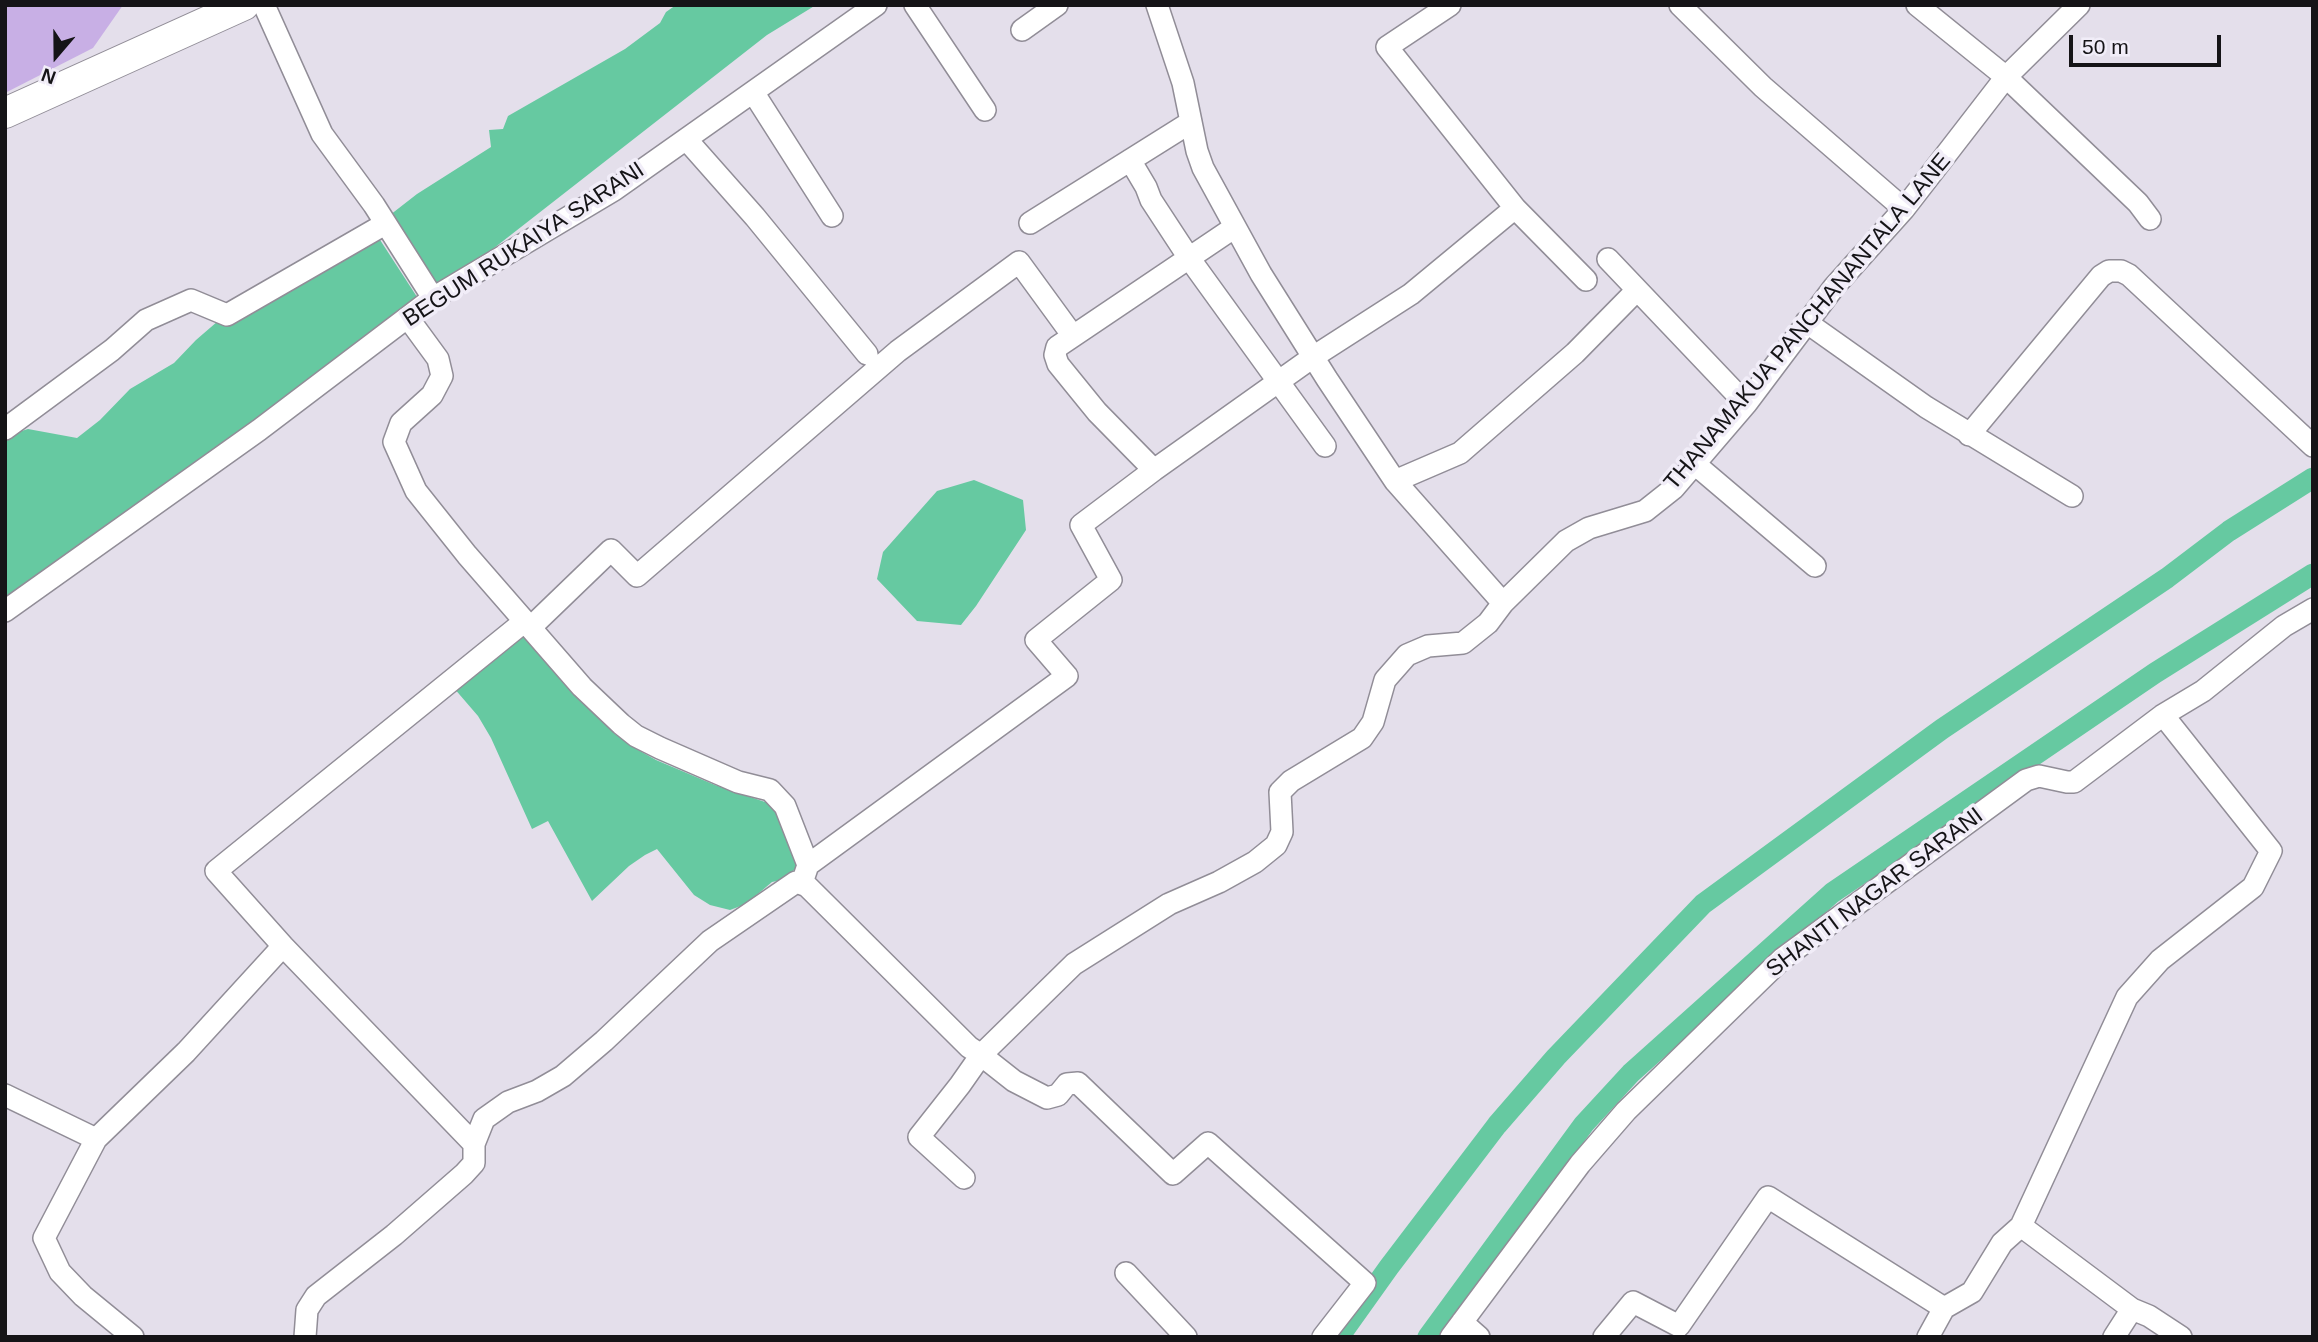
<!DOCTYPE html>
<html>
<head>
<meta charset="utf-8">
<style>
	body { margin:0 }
	#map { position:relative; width:2318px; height:1342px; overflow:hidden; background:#e4dfeb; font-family:Helvetica,sans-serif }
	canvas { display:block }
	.frame { position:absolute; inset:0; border:7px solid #151417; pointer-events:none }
	.north { position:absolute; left:21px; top:21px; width:70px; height:70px; -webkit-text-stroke:5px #f1edf8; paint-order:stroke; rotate:200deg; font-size:19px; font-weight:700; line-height:28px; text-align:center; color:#151417 }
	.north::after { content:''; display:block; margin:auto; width:24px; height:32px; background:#151417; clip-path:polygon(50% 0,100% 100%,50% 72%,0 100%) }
	.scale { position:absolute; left:2069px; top:35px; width:152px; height:32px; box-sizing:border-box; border:4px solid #151417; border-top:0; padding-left:9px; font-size:21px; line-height:24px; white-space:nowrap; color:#151417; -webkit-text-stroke:5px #f1edf8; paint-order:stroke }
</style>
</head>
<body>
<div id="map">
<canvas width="2318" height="1342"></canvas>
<div class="frame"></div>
<div class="north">N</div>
<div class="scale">50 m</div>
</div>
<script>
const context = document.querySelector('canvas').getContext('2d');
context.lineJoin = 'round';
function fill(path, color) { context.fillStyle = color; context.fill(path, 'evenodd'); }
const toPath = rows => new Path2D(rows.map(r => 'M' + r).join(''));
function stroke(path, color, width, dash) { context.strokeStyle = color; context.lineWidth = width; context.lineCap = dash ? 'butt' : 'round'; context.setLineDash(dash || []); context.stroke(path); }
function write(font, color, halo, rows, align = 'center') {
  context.font = font + ' Helvetica,sans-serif'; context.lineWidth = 7; context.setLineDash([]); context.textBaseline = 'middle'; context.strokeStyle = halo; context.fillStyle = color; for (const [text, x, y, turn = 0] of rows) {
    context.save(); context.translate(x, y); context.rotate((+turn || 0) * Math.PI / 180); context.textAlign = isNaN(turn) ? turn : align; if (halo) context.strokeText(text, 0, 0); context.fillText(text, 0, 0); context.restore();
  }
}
fill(toPath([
	[5,5,123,5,93,48,5,93]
]), '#c8afe5');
fill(toPath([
	[676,5,816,5,767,35,439,291,390,215,417,194,491,147,489,130,503,129,508,116,625,49,660,23,666,12],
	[371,226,419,300,228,444,5,603,5,436,28,429,77,438,100,420,130,389,174,363,196,340,225,315],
	[974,480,1023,500,1026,530,976,606,961,625,917,621,877,579,883,552,937,491],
	[515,622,573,692,615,734,633,747,656,760,715,785,768,803,776,811,799,866,782,880,772,882,746,904,730,910,710,905,694,895,657,849,645,855,629,866,592,901,548,821,532,829,491,738,478,716,447,680]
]), '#66c9a1');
stroke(toPath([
	[1339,1337,1389,1267,1497,1125,1556,1057,1703,904,1942,729,2167,578,2229,531,2313,478],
	[1428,1337,1584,1124,1631,1073,1832,893,2155,673,2313,574]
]), '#66c9a1', 21);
const minor = toPath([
	[264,5,322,134,374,205,433,298],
	[915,5,985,110],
	[1157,5,1183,83,1197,151,1203,168,1261,274,1327,379,1395,481,1503,603],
	[1450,5,1387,47,1515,208,1586,280],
	[1680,5,1763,87,1904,209],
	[1917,5,2006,77,2138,203,2150,219],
	[1022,30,1057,5],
	[753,92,832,216],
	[686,139,755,217,867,354],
	[1130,160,1146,187,1151,200,1189,258,1325,446],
	[1030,223,1191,122],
	[1608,259,1746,404],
	[408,318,438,359,442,376,432,395,401,423,394,442,416,491,467,555,582,687,621,724,636,736,660,748,738,782,770,790,785,806,808,865,804,877],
	[1806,322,1926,407,2072,496],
	[5,429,112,350,146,320,191,300,227,315,385,224],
	[1969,435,2101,276,2109,271,2121,271,2129,275,2313,446],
	[1696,465,1815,566],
	[1154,470,1097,412,1058,364,1055,355,1057,347,1235,227],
	[1395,481,1460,453,1575,353,1637,290],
	[5,611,259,430,433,298,614,190,876,5],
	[530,628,611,550,637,576,898,351,1019,262,1073,336],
	[808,865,1067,676,1036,640,1111,580,1081,525,1154,470,1313,357,1411,294,1515,208],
	[5,1095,96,1139],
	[474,1144,283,946,216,871,525,621],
	[964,1178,919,1137,960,1085,981,1055,1014,1081,1047,1098,1058,1095,1067,1084,1078,1083,1173,1174,1208,1143,1365,1283,1323,1337],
	[2021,1226,2132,1309,2149,1316,2181,1337],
	[1126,1273,1186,1337],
	[1944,1308,1972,1292,2002,1243,2021,1226,2127,997,2160,960,2253,887,2271,851,2163,715],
	[1462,1322,1479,1337],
	[133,1337,83,1296,60,1272,44,1238,96,1139,186,1052,283,946],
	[305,1337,307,1310,316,1296,394,1235,464,1174,474,1163,474,1144,484,1119,508,1102,537,1091,563,1076,604,1041,710,941,796,882,807,886,969,1047,981,1055,1074,964,1169,904,1219,882,1255,862,1276,845,1282,832,1280,792,1291,781,1362,738,1373,722,1385,680,1407,655,1428,646,1463,643,1488,623,1503,603,1566,541,1589,528,1645,511,1674,488,1746,404,1834,287,1904,209,2006,77,2079,5],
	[1451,1337,1580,1164,1626,1111,1782,959,2026,780,2039,776,2067,782,2074,782,2163,715,2203,691,2284,626,2313,609],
	[1604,1337,1633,1302,1679,1326,1768,1197,1944,1308,1928,1337],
	[2114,1337,2132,1309]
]);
const secondary = toPath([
	[5,113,244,5]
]);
stroke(minor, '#918d97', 24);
stroke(secondary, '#918d97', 32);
stroke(minor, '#fff', 21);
stroke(secondary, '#fff', 30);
write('23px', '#151417', '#f1edf8', [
	["BEGUM RUKAIYA SARANI",524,245,-33],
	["THANAMAKUA PANCHANANTALA LANE",1808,322,-50],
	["SHANTI NAGAR SARANI",1875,893,-37]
]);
</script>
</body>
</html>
